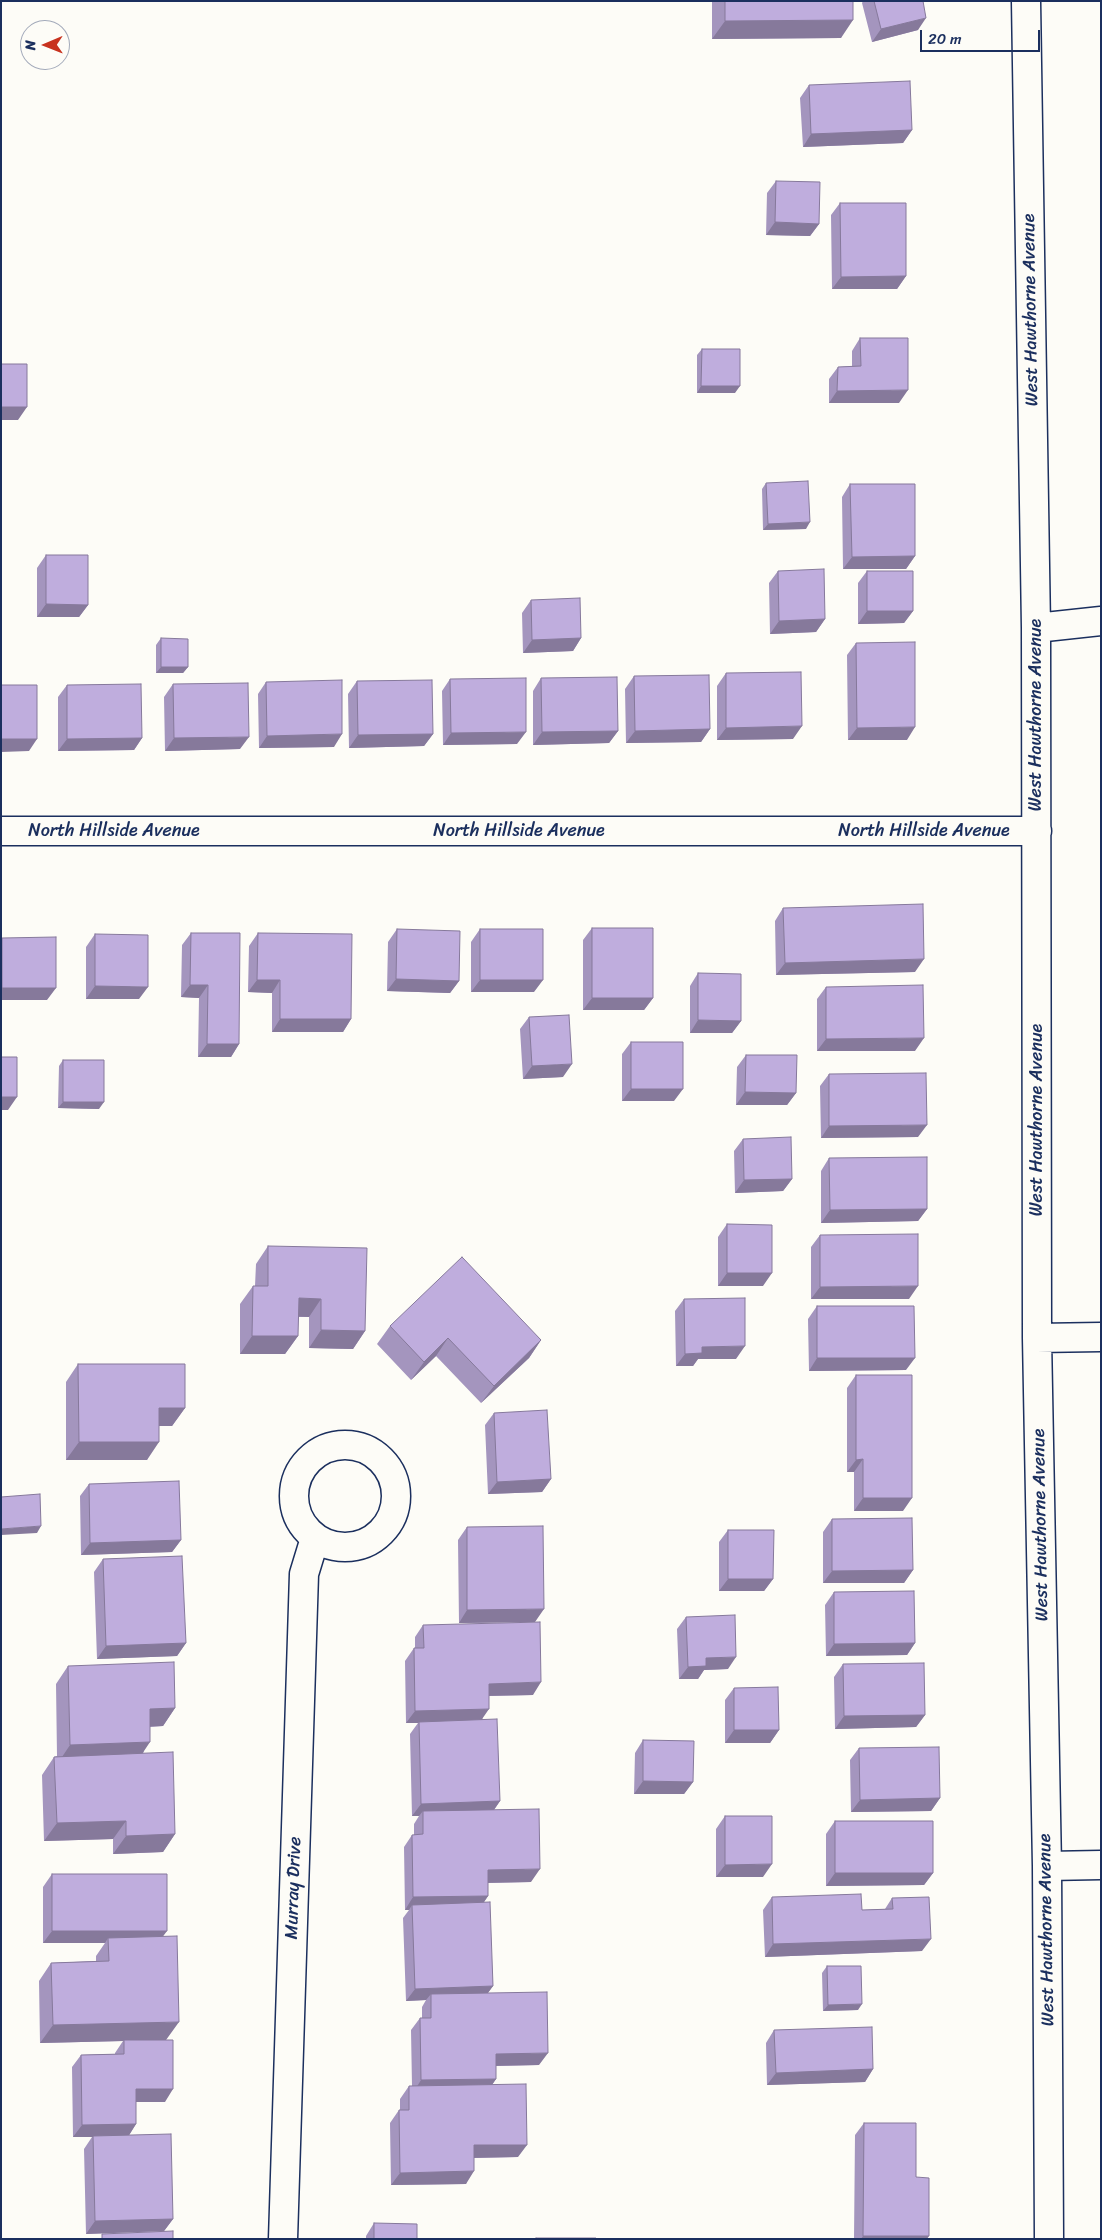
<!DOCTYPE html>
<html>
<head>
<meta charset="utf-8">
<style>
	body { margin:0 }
	#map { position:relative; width:1102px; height:2240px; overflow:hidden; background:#fdfcf7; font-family:Sriracha,sans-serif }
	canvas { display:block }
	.frame { position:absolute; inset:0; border:2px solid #1b2f5e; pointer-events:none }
	.north { position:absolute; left:20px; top:20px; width:50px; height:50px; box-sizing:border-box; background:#fdfcf7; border:1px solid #a3aaba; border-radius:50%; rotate:269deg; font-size:14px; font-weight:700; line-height:20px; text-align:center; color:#1b2f5e }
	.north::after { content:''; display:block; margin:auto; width:18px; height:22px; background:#c8321e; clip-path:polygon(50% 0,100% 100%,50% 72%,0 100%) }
	.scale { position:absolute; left:920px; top:30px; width:120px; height:22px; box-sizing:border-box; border:2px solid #1b2f5e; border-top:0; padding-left:6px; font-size:15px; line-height:18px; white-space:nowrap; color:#1b2f5e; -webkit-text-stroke:4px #fdfcf7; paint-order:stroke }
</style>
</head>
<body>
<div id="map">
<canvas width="1102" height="2240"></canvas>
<div class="frame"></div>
<div class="north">N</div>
<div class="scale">20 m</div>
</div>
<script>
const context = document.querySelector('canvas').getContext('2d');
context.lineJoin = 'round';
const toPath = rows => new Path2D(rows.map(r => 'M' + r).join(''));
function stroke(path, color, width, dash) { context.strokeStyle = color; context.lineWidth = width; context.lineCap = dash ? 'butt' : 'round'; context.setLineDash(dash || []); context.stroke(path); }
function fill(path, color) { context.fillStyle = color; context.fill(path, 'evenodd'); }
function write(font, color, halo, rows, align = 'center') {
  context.font = font + ' Sriracha,sans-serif'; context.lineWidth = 5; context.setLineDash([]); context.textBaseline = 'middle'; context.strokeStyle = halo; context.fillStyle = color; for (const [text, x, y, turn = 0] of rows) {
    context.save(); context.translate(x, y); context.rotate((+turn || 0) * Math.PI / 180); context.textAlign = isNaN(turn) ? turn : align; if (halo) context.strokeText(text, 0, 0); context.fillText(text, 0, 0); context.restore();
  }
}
const minor = toPath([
	[1026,1,1036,628,1037,1338,1047,1866,1049,2239],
	[1036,628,1101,621],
	[1,831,1037,831],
	[1037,1338,1101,1337],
	'294 1496a51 51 0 1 1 102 0a51 51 0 1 1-102 0Z',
	[1047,1866,1101,1865],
	[283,2239,304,1574,315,1538]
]);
stroke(minor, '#1b2f5e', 31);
stroke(minor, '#fdfcf7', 28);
fill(toPath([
	[712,1,853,1,841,38,712,39],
	[863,1,923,1,918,30,872,42,862,3],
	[809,85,912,130,903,143,803,147,800,98],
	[776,181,819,224,810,236,766,235,767,193],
	[840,203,906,276,897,289,832,289,831,215],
	[860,338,899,403,829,403,829,379,838,367,852,366,852,351],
	[702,349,735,393,697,393,697,355],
	[766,483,806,529,763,530,762,489],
	[850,484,915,556,906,569,843,569,842,497],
	[46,555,88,605,79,617,37,617,37,568],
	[778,571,825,619,816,632,770,634,769,583],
	[867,571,913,611,904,623,858,624,858,583],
	[531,600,581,638,573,651,523,653,522,613],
	[161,638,188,667,183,673,156,673,156,645],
	[856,643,907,740,848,740,847,655],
	[726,673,793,739,717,740,717,686],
	[634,676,710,729,701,742,626,743,625,689],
	[541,678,618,731,609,743,533,745,533,691],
	[450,679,517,744,443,745,442,691],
	[357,681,433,734,424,746,349,748,348,694],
	[266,682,334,747,259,748,258,694],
	[173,684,240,749,165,751,164,697],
	[67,685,142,738,134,750,58,751,58,697],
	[783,908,915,972,776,975,775,921],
	[592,928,653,998,644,1010,583,1010,583,940],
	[397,929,459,981,450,993,387,991,388,942],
	[480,929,534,992,471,992,471,942],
	[191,933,239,1044,231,1057,198,1057,199,998,181,997,182,945],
	[258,933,351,1019,343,1032,272,1032,272,993,248,992,249,946],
	[95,934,139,999,86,999,86,947],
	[2,938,47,1000,1,1000,1,939],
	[698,973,741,1021,732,1033,690,1033,690,986],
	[826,987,915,1051,817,1051,817,999],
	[529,1017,563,1077,523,1079,520,1029],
	[631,1042,674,1101,622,1101,622,1054],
	[746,1055,796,1093,787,1105,736,1105,737,1067],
	[63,1060,99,1109,58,1108,59,1066],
	[829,1074,918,1137,821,1138,820,1086],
	[743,1139,792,1179,783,1191,735,1193,734,1151],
	[829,1158,927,1209,918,1221,821,1223,821,1171],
	[727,1224,763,1286,718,1286,718,1237],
	[820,1235,909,1299,811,1299,811,1247],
	[268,1246,365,1331,353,1349,309,1348,309,1317,298,1317,298,1336,285,1354,240,1354,240,1304,253,1286,255,1286,256,1264],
	[684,1299,736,1359,698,1359,693,1366,676,1366,675,1311],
	[817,1306,906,1370,809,1371,808,1319],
	[390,1326,541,1340,529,1358,481,1403,436,1356,411,1380,377,1344],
	[78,1364,185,1408,172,1426,159,1426,147,1460,66,1460,66,1382],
	[856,1375,903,1511,854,1511,854,1472,847,1472,847,1388],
	[494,1413,551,1479,542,1492,488,1494,485,1425],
	[89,1484,181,1540,172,1552,81,1555,80,1496],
	[832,1519,913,1570,904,1583,823,1583,823,1532],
	[467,1527,535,1622,459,1623,458,1540],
	[728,1530,773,1579,764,1591,719,1591,719,1542],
	[103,1559,186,1643,177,1656,97,1659,94,1572],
	[834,1592,915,1643,907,1655,826,1656,825,1605],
	[686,1617,728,1669,704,1670,698,1679,679,1679,677,1629],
	[423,1625,533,1695,489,1696,482,1720,500,1801,494,1810,531,1882,488,1883,488,1896,484,1902,493,1986,488,1993,539,2065,496,2066,496,2079,492,2085,518,2157,474,2158,466,2184,391,2185,390,2123,399,2110,400,2110,400,2099,409,2086,412,2086,411,2030,420,2018,422,2018,422,2007,426,2000,406,2001,403,1918,409,1910,405,1910,404,1847,412,1835,414,1835,414,1824,419,1816,412,1816,410,1734,418,1723,406,1723,405,1661,414,1648,415,1648,415,1637],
	[843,1664,925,1715,916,1727,835,1729,834,1677],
	[68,1666,175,1708,163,1726,150,1727,143,1754,175,1834,163,1852,113,1854,113,1839,44,1841,42,1775,54,1757,57,1756,56,1684],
	[734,1688,779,1730,770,1743,725,1743,725,1700],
	[643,1740,693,1782,684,1794,634,1794,635,1753],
	[859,1748,940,1798,931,1811,851,1812,850,1760],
	[725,1816,763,1877,716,1877,716,1829],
	[835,1821,933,1873,924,1885,826,1886,826,1834],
	[52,1874,162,1937,166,2040,165,2102,136,2102,136,2124,129,2135,173,2219,164,2231,86,2234,84,2149,92,2137,73,2137,72,2067,81,2055,115,2054,115,2053,123,2041,40,2043,39,1981,51,1963,96,1961,96,1956,105,1943,43,1943,43,1887],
	[772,1897,862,1910,885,1909,892,1898,922,1951,765,1957,763,1910],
	[827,1966,858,2010,823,2011,822,1973],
	[774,2030,873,2069,865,2082,767,2085,766,2043],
	[864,2123,916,2177,927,2239,854,2239,855,2135],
	[374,2223,417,2239,366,2239,366,2236]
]), '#a495be');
fill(toPath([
	[926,18,918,30,872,42,881,29],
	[853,20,841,38,712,39,725,21],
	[912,130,903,143,803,147,811,134],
	[775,222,819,224,810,236,766,235],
	[906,276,897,289,832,289,841,277],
	[701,386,740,386,735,393,697,393],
	[908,390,899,403,829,403,837,391],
	[1,407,27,407,18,420,1,420],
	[810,522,806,529,763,530,768,524],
	[915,556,906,569,843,569,852,557],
	[46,604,88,605,79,617,37,617],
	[867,611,913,611,904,623,858,624],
	[825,619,816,632,770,634,779,621],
	[581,638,573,651,523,653,532,640],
	[161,667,188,667,183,673,156,673],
	[802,726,793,739,717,740,726,728],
	[915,727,907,740,848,740,857,728],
	[710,729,701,742,626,743,635,731],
	[618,731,609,743,533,745,542,732],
	[526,732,517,744,443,745,451,733],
	[342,734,334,747,259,748,267,736],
	[433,734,424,746,349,748,358,735],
	[249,737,240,749,165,751,174,738],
	[142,738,134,750,58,751,67,739],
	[1,739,37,739,29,751,1,752],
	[924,959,915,972,776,975,785,963],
	[396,979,459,981,450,993,387,991],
	[257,980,280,980,272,993,248,992],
	[480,980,543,980,534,992,471,992],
	[190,985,208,985,199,998,181,997],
	[95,986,148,987,139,999,86,999],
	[2,988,56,988,47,1000,1,1000,1,989],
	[592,998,653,998,644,1010,583,1010],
	[280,1019,351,1019,343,1032,272,1032],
	[698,1020,741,1021,732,1033,690,1033],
	[924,1038,915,1051,817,1051,826,1039],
	[207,1044,239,1044,231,1057,198,1057],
	[572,1064,563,1077,523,1079,532,1066],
	[631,1089,683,1089,674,1101,622,1101],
	[745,1092,796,1093,787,1105,736,1105],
	[1,1097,17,1097,8,1110,1,1110],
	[63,1102,104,1102,99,1109,58,1108],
	[927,1125,918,1137,821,1138,829,1126],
	[792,1179,783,1191,735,1193,744,1180],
	[927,1209,918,1221,821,1223,830,1210],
	[727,1273,772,1273,763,1286,718,1286],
	[918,1286,909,1299,811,1299,820,1287],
	[299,1298,321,1299,309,1317,286,1316],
	[321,1330,365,1331,353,1349,309,1348],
	[252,1336,298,1336,285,1354,240,1354],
	[448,1338,436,1356,411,1380,424,1362],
	[541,1340,529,1358,481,1403,494,1386],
	[745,1346,736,1359,698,1359,693,1366,676,1366,685,1354,702,1347],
	[817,1358,915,1358,906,1370,809,1371],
	[159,1408,185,1408,172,1426,147,1426],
	[79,1442,159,1442,147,1460,66,1460],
	[863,1459,854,1472,847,1472,856,1460],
	[551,1479,542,1492,488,1494,497,1482],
	[863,1498,912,1498,903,1511,854,1511],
	[41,1526,37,1533,1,1535,1,1529],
	[181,1540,172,1552,81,1555,90,1543],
	[913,1570,904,1583,823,1583,832,1571],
	[728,1579,773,1579,764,1591,719,1591],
	[544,1609,535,1622,459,1623,467,1610],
	[186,1643,177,1656,97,1659,106,1646],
	[915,1643,907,1655,826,1656,834,1644],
	[736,1657,728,1669,704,1670,698,1679,679,1679,688,1667,706,1658],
	[541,1682,533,1695,480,1696,489,1684],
	[175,1708,163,1726,137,1727,150,1709],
	[489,1709,480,1722,419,1722,418,1723,406,1723,415,1711],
	[925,1715,916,1727,835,1729,844,1716],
	[734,1730,779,1730,770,1743,725,1743],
	[150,1742,138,1760,58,1763,70,1745],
	[643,1781,693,1782,684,1794,634,1794],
	[940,1798,931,1811,851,1812,860,1800],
	[500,1801,491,1814,423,1811,419,1816,412,1816,421,1804],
	[126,1821,113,1839,44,1841,57,1823],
	[175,1834,163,1852,113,1854,126,1836],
	[772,1864,763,1877,716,1877,725,1865],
	[540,1869,531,1882,479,1883,488,1870],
	[835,1873,933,1873,924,1885,826,1886],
	[488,1896,480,1908,412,1905,409,1910,405,1910,413,1897],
	[52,1931,167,1931,158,1943,108,1938,105,1943,43,1943],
	[931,1939,922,1951,765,1957,773,1944],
	[493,1986,484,1998,431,1994,426,2000,406,2001,415,1989],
	[862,2004,858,2010,823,2011,828,2005],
	[179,2022,166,2040,124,2040,123,2041,40,2043,53,2025],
	[548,2053,539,2065,487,2066,496,2054],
	[873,2069,865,2082,767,2085,776,2073],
	[496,2079,487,2092,413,2093,421,2080],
	[136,2089,173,2089,165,2102,127,2102],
	[136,2124,128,2137,73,2137,82,2125],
	[474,2145,527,2145,518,2157,465,2158],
	[474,2171,466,2184,391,2185,400,2173],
	[173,2219,164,2231,86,2234,95,2221],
	[863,2236,929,2236,927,2239,861,2239]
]), '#86799b');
const building = toPath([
	[725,1,853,1,853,20,725,21,725,1],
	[874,1,923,1,926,18,881,29,874,1],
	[910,81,912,130,811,134,809,85,910,81],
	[776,181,820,182,819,224,775,222,776,181],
	[840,203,906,203,906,276,841,277,840,203],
	[860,338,908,338,908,390,837,391,838,367,861,366,860,338],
	[702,349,740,349,740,386,701,386,702,349],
	[1,364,27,364,27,407,1,407,1,364],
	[808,481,810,522,768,524,766,483,808,481],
	[850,484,915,484,915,556,852,557,850,484],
	[46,555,88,555,88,605,46,604,46,555],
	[824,569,825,619,779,621,778,571,824,569],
	[867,571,913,571,913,611,867,611,867,571],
	[580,598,581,638,532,640,531,600,580,598],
	[161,638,188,639,188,667,161,667,161,638],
	[915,642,915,727,857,728,856,643,915,642],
	[801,672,802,726,726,728,726,673,801,672],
	[709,675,710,729,635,731,634,676,709,675],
	[617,677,618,731,542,732,541,678,617,677],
	[526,678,526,732,451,733,450,679,526,678],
	[342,680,342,734,267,736,266,682,342,680],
	[432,680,433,734,358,735,357,681,432,680],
	[248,683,249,737,174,738,173,684,248,683],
	[141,684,142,738,67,739,67,685,141,684],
	[1,685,37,685,37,739,1,739,1,685],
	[923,904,924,959,785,963,783,908,923,904],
	[592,928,653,928,653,998,592,998,592,928],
	[397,929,460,931,459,981,396,979,397,929],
	[480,929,543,929,543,980,480,980,480,929],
	[191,933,240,933,239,1044,207,1044,208,985,190,985,191,933],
	[258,933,352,934,351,1019,280,1019,280,980,257,980,258,933],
	[95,934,148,935,148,987,95,986,95,934],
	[56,937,56,988,2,988,2,938,56,937],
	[698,973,741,974,741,1021,698,1020,698,973],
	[923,985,924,1038,826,1039,826,987,923,985],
	[569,1015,572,1064,532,1066,529,1017,569,1015],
	[631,1042,683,1042,683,1089,631,1089,631,1042],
	[746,1055,797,1055,796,1093,745,1092,746,1055],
	[1,1057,17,1057,17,1097,1,1097,1,1057],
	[63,1060,104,1060,104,1102,63,1102,63,1060],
	[926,1073,927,1125,829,1126,829,1074,926,1073],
	[791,1137,792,1179,744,1180,743,1139,791,1137],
	[927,1157,927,1209,830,1210,829,1158,927,1157],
	[727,1224,772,1225,772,1273,727,1273,727,1224],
	[918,1234,918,1286,820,1287,820,1235,918,1234],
	[268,1246,367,1248,365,1331,321,1330,321,1299,299,1298,298,1336,252,1336,253,1286,268,1286,268,1246],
	[462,1257,541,1340,494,1386,448,1338,424,1362,390,1326,462,1257],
	[745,1298,745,1346,702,1347,702,1353,685,1354,684,1299,745,1298],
	[817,1306,914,1306,915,1358,817,1358,817,1306],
	[78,1364,185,1364,185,1408,159,1408,159,1442,79,1442,78,1364],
	[856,1375,912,1375,912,1498,863,1498,863,1459,856,1460,856,1375],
	[547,1410,551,1479,497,1482,494,1413,547,1410],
	[179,1481,181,1540,90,1543,89,1484,179,1481],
	[40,1494,41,1526,1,1529,1,1497,40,1494],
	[912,1518,913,1570,832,1571,832,1519,912,1518],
	[543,1526,544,1609,467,1610,467,1527,543,1526],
	[728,1530,774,1530,773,1579,728,1579,728,1530],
	[182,1556,186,1643,106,1646,103,1559,182,1556],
	[914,1591,915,1643,834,1644,834,1592,914,1591],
	[735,1615,736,1657,706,1658,706,1666,688,1667,686,1617,735,1615],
	[540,1622,541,1682,489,1684,489,1709,415,1711,414,1648,424,1648,423,1625,540,1622],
	[174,1662,175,1708,150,1709,150,1742,70,1745,68,1666,174,1662],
	[924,1663,925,1715,844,1716,843,1664,924,1663],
	[778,1687,779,1730,734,1730,734,1688,778,1687],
	[497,1719,500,1801,421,1804,419,1722,497,1719],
	[643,1740,694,1741,693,1782,643,1781,643,1740],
	[939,1747,940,1798,860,1800,859,1748,939,1747],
	[173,1752,175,1834,126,1836,126,1821,57,1823,54,1757,173,1752],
	[539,1809,540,1869,488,1870,488,1896,413,1897,412,1835,423,1834,423,1811,539,1809],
	[725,1816,772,1816,772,1864,725,1865,725,1816],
	[835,1821,933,1821,933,1873,835,1873,835,1821],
	[52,1874,167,1874,167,1931,52,1931,52,1874],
	[861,1894,862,1910,893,1909,892,1898,929,1897,931,1939,773,1944,772,1897,861,1894],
	[490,1902,493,1986,415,1989,412,1905,490,1902],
	[177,1936,179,2022,53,2025,51,1963,109,1961,108,1938,177,1936],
	[827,1966,861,1966,862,2004,828,2005,827,1966],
	[547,1992,548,2053,496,2054,496,2079,421,2080,420,2018,431,2018,431,1994,547,1992],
	[872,2027,873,2069,776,2073,774,2030,872,2027],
	[124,2040,173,2040,173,2089,136,2089,136,2124,82,2125,81,2055,124,2054,124,2040],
	[526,2084,527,2145,474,2145,474,2171,400,2173,399,2110,409,2110,409,2086,526,2084],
	[864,2123,916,2123,916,2177,929,2178,929,2236,863,2236,864,2123],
	[171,2134,173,2219,95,2221,93,2136,171,2134],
	[374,2223,417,2224,417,2239,374,2239,374,2223],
	[173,2231,173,2239,102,2239,102,2234,173,2231],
	[536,2238,596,2238,596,2239,536,2239,536,2238]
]);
fill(building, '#bfaddd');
stroke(building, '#86799b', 1);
write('18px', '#1b2f5e', '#fdfcf7', [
	["West Hawthorne Avenue",1031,310,-91],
	["West Hawthorne Avenue",1036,715,-90],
	["North Hillside Avenue",114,831],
	["North Hillside Avenue",519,831],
	["North Hillside Avenue",924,831],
	["West Hawthorne Avenue",1037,1120,-90],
	["West Hawthorne Avenue",1041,1525,-91],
	["Murray Drive",294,1888,-88],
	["West Hawthorne Avenue",1047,1930,-91]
]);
</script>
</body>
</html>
